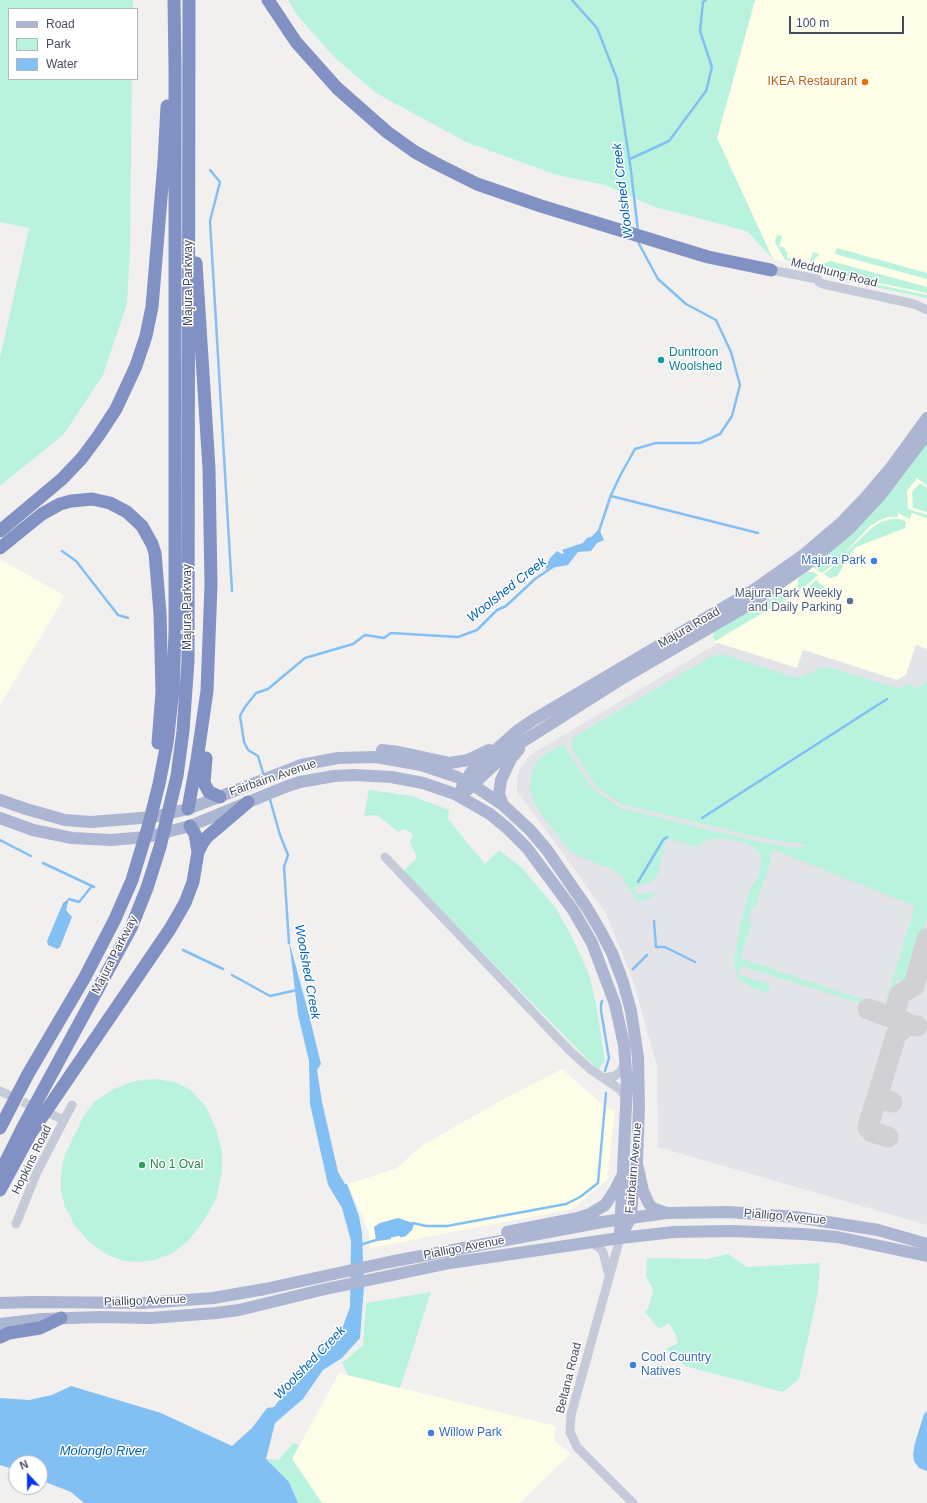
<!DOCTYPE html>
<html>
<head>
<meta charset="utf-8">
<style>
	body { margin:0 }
	#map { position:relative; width:927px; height:1503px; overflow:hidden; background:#f2efef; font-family:Arial,sans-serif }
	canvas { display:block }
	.legend { position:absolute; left:8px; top:8px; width:130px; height:72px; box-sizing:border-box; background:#fff; border:1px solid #b5b7bf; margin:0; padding:5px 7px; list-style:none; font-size:12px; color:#454c5e }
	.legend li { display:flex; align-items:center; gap:8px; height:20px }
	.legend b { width:20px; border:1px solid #b5b7bf }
	.north { position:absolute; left:8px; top:1455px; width:40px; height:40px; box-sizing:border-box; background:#fff; border:1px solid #b5b7bf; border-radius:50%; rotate:338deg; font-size:11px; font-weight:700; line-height:16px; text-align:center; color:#454c5e }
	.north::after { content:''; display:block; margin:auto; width:14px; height:18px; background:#0833f3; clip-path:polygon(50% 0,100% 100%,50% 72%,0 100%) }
	.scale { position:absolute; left:789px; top:16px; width:115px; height:18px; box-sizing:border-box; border:2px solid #454c5e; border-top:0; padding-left:5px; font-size:12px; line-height:14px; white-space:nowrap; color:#454c5e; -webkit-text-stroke:3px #fff; paint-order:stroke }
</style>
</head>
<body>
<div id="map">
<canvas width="927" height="1503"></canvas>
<ul class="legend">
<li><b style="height:5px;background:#acb5d1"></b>Road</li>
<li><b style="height:11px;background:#b9f3de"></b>Park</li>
<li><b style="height:11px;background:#82c0f4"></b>Water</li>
</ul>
<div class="north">N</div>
<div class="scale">100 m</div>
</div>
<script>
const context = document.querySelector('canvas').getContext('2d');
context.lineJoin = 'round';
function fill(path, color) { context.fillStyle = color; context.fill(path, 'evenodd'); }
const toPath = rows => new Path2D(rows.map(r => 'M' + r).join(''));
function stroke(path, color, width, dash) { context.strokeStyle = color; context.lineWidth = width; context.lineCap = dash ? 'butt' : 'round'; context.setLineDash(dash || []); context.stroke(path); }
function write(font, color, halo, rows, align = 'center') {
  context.font = font + ' Arial,sans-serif'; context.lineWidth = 3; context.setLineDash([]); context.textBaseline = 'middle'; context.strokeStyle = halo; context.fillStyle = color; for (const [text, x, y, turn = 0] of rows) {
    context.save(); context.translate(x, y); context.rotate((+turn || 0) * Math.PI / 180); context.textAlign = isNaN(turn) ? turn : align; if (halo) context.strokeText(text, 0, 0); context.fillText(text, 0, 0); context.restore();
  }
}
fill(toPath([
	[755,0,927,0,927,298,828,277,824,274,822,268,773,259,717,138],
	[927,443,927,649,916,645,906,675,897,680,804,650,797,668,718,643,716,644,713,638,714,632,790,584,842,543,883,500],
	[0,559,65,596,0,705],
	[562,1069,603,1105,615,1112,607,1180,572,1209,370,1248,369,1233,348,1184,397,1168,421,1146,500,1101],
	[339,1373,556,1426,554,1440,570,1454,520,1503,322,1503,292,1459]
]), '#fefde7');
fill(toPath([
	[718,643,797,668,803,650,897,680,906,675,916,645,927,649,927,1225,658,1147,657,1066,632,977,606,914,570,863,517,791,517,779,520,769,530,755]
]), '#e3e4ea');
fill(toPath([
	[0,0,133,0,133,9,9,9,9,79,132,79,130,250,127,304,103,375,64,434,0,486,0,358,29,228,0,222],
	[288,0,755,0,717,138,773,259,747,231,655,207,605,185,557,175,466,142,376,93,334,57,297,15],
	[777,235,782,236,779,246,785,248,785,251,788,252,787,258,809,264,813,252,819,254,809,266,785,260,775,242],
	[837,248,927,273,927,279,835,254],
	[831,261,927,287,927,293,831,273,823,268,825,263],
	[823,273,927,295,927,298,828,277],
	[927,443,927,486,917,478,907,491,908,509,927,515,927,518,912,513,910,519,898,513,898,517,888,517,880,520,870,526,835,563,822,573,813,567,848,537,889,493],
	[920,483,927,488,927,512,913,508,912,492],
	[891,519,900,519,906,522,905,528,856,547,851,553,837,576,830,578,824,574,837,564,844,554,873,527,881,522],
	[806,572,813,572,818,575,800,591,798,589,798,579],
	[816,580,825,588,840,594,842,590,841,597,819,590,817,595,811,597,806,589],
	[776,594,792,596,715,641,713,638,714,632],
	[718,655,726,655,792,677,800,677,819,669,828,667,896,688,904,687,910,683,915,689,927,682,927,919,906,982,897,979,886,1011,741,966,738,974,770,985,768,993,750,987,750,986,739,980,735,969,734,959,740,925,749,892,759,874,761,863,761,857,756,849,746,843,736,840,714,838,706,840,698,847,669,839,665,843,658,875,650,883,636,886,635,890,636,894,639,894,652,893,655,894,651,898,638,903,622,877,612,869,578,856,567,847,542,815,535,804,531,793,530,784,531,776,535,765,541,757,563,744,589,784,599,794,621,808,701,828,765,843,796,848,806,846,806,845,800,843,789,843,744,834,622,804,607,795,597,787,571,747,572,739,577,735,712,656],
	[772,849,915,906,884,1007,740,958,751,927,749,915,756,904,771,861],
	[369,790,412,796,449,810,448,819,485,864,499,850,523,869,555,907,572,937,589,974,596,1004,605,1061,598,1070,403,871,417,858,410,842,413,834,404,829,398,832,377,815,364,816],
	[155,1079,175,1082,191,1090,206,1107,216,1129,222,1152,222,1173,216,1199,203,1222,189,1240,173,1253,155,1260,140,1262,124,1261,106,1254,88,1241,75,1226,65,1207,61,1192,61,1174,64,1157,84,1115,95,1101,114,1089,134,1081],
	[728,1254,747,1267,820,1263,818,1292,799,1379,783,1392,685,1366,666,1349,678,1343,675,1333,669,1323,659,1329,645,1312,649,1307,653,1290,646,1276,647,1258,707,1259],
	[431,1292,400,1388,348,1375,342,1363,363,1345,366,1303],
	[293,1443,299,1445,292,1459,322,1503,298,1503,289,1482,266,1459,279,1460]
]), '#b9f3de');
fill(toPath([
	[600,531,604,540,597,543,591,551,578,552,568,565,545,569,550,558,557,551,562,554,564,553,562,550,583,543,587,538,597,535],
	[68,899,69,899,66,910,72,917,60,947,57,949,48,945,47,941,63,903],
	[289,941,309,1015,321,1064,317,1070,322,1102,338,1172,345,1184,347,1184,359,1216,362,1233,364,1286,360,1338,342,1358,323,1370,303,1399,275,1423,266,1459,289,1482,298,1503,84,1503,71,1492,40,1480,40,1463,16,1463,16,1470,0,1465,0,1398,29,1400,52,1395,71,1386,161,1413,232,1446,252,1428,267,1408,274,1407,313,1358,343,1326,350,1307,351,1241,342,1208,328,1185,310,1104,309,1061,298,1015],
	[398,1218,413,1223,413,1226,405,1235,376,1240,374,1227,380,1223],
	[927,1411,927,1471,919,1468,914,1461,913,1454,915,1443,924,1414]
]), '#82c0f4');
stroke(toPath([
	[572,0,597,28,617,79,631,171,638,231],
	[630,159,669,141,706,91,712,67,700,31,703,2,706,0],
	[210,170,220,182,210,221,232,591],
	[611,496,758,533],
	[593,537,599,531,611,495,621,474,635,449,656,443,700,443,720,434,732,416,740,385,731,352,716,320,686,304,658,279,639,244,639,240],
	[62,551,76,561,118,615,128,618],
	[264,776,258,756,248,750,244,742,240,716,245,707,256,693,268,689,305,658,353,644,365,635,384,638,391,633,458,637,477,630,497,610,506,606,535,579,554,566],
	[269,796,280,835,288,855,284,867,289,943],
	[702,818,887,699],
	[0,840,31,856],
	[43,863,94,887],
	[638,882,663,840,667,837],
	[69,899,79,902,92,886],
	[654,921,656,947,665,947,695,962],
	[183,950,223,969],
	[633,969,647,955],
	[232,975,270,996,297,990],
	[602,1001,601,1004,601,1011,609,1058,605,1071],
	[401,1236,405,1235,411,1229,413,1223,426,1226,447,1226,566,1204,580,1197,598,1183,606,1093],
	[360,1245,376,1240,390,1238]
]), '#82c0f4', 2.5);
stroke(toPath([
	[868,1009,905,1022],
	[893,1017,900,994,914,986,927,939],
	[879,1091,868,1126,868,1128,872,1132,888,1137],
	[892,1102,882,1099,879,1094,879,1091,896,1035,905,1027,910,1025,917,1026]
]), '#d1d0d4', 21);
stroke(toPath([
	[10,1096,38,1109]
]), '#cfced2', 9, [9, 4.5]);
stroke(toPath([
	[771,270,817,279,819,282,823,284,914,304,927,310],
	[385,857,570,1051,590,1069,621,1090,627,1100],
	[604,1078,615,1076,620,1072,626,1062],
	[0,1091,9,1095],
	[64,1120,72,1105],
	[16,1224,36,1174,64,1120,51,1114],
	[620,1238,571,1415,570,1432,577,1447,633,1503],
	[591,1242,600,1248,603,1252,608,1272]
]), '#c4cad8', 9);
stroke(toPath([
	[382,750,399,752,450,763,468,760,489,750],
	[462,787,471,772,517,731,533,720,755,589,802,556,842,522,865,498,892,466,927,418],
	[467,790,496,763,519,744,623,678,745,607,806,565,849,529,879,497,927,434],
	[0,800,26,809,65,820,91,822,153,817,188,809,301,765,338,758,376,757,421,765,457,777,473,785,503,805,530,830,547,850,587,908,600,930,612,953,623,982,631,1011,638,1057,639,1106,637,1163,634,1180,631,1217,620,1238],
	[503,805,499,794,501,780,511,759,519,749],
	[0,818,33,830,72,838,111,840,147,837,190,826,285,787,300,782,334,776,354,775,391,777,423,783,455,794,490,814,507,828,527,848,573,910,592,943,615,1004,624,1045,627,1084,620,1235],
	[638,1168,643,1191,648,1202,652,1208,666,1213],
	[507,1232,578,1218,590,1214,605,1205,615,1190,621,1178],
	[0,1303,33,1302,144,1303,213,1298,265,1289,389,1262,602,1222,666,1213,729,1212,796,1217,878,1230,927,1244],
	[0,1324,42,1319,99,1317,151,1318,216,1313,239,1310,321,1290,450,1263,620,1238,674,1232,732,1231,803,1234,837,1237,927,1256]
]), '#acb5d1', 12);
stroke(toPath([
	[268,0,296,42,337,88,387,132,415,152,435,163,477,184,541,206,708,257,771,270],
	[0,531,62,479,82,458,99,435,116,409,136,366,146,336,152,307,164,162,167,106],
	[0,548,42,514,60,504,71,501,92,499,110,503,127,512,142,526,152,544,155,553,160,613,162,692,158,743],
	[206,758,204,783,209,792,220,797],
	[188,809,197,760,207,691,211,585,209,469,196,263],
	[198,852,202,844,207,837,248,802],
	[0,1128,28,1074,85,977,115,919,132,880,149,824,159,784,167,743,173,690,175,632,175,66,174,0],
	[0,1173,24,1125,131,928,147,888,160,847,177,776,183,731,188,661,189,0],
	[0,1190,31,1133,170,929,185,903,193,882,198,852,195,834,190,826],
	[0,1337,9,1333,40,1328,61,1318]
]), '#8291c3', 13);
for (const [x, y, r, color] of [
	[865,82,4,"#e8710a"],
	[661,360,4,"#0f9aa8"],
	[874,561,4,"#3f7fe0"],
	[850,601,4,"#5c6f8a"],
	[142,1165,4,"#2e9e5b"],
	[633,1365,4,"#3f7fe0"],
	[431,1433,4,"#3f7fe0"]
]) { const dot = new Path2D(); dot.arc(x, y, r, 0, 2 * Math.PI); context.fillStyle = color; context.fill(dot); stroke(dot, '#fff', 1.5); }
write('12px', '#c56008', '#fff', [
	["IKEA Restaurant",857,82]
], 'right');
write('12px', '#454c5e', '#fff', [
	["Meddhung Road",834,273,14],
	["Majura Parkway",189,283,-90],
	["Majura Parkway",188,607,-90],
	["Majura Road",689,628,-30],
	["Fairbairn Avenue",273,778,-19],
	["Majura Parkway",115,955,-63],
	["Hopkins Road",32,1160,-64],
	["Fairbairn Avenue",634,1168,-85],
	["Pialligo Avenue",785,1217,5],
	["Pialligo Avenue",464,1248,-11],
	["Pialligo Avenue",145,1301,-2],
	["Beltana Road",569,1378,-76]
]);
write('12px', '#0d838f', '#fff', [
	["Duntroon",669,353],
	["Woolshed",669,367]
], 'left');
write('12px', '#366cbe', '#fff', [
	["Majura Park",866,561,"right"],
	["Cool Country",641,1358],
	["Natives",641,1372],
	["Willow Park",439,1433]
], 'left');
write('12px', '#4e5e75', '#fff', [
	["Majura Park Weekly",842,594],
	["and Daily Parking",842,608]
], 'right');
write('12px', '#27864d', '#fff', [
	["No 1 Oval",150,1165]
], 'left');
write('italic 13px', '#0062b6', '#fff', [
	["Woolshed Creek",623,191,-97],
	["Woolshed Creek",507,590,-38],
	["Woolshed Creek",307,972,80],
	["Woolshed Creek",310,1363,-46],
	["Molonglo River",103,1451]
]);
</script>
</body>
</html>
